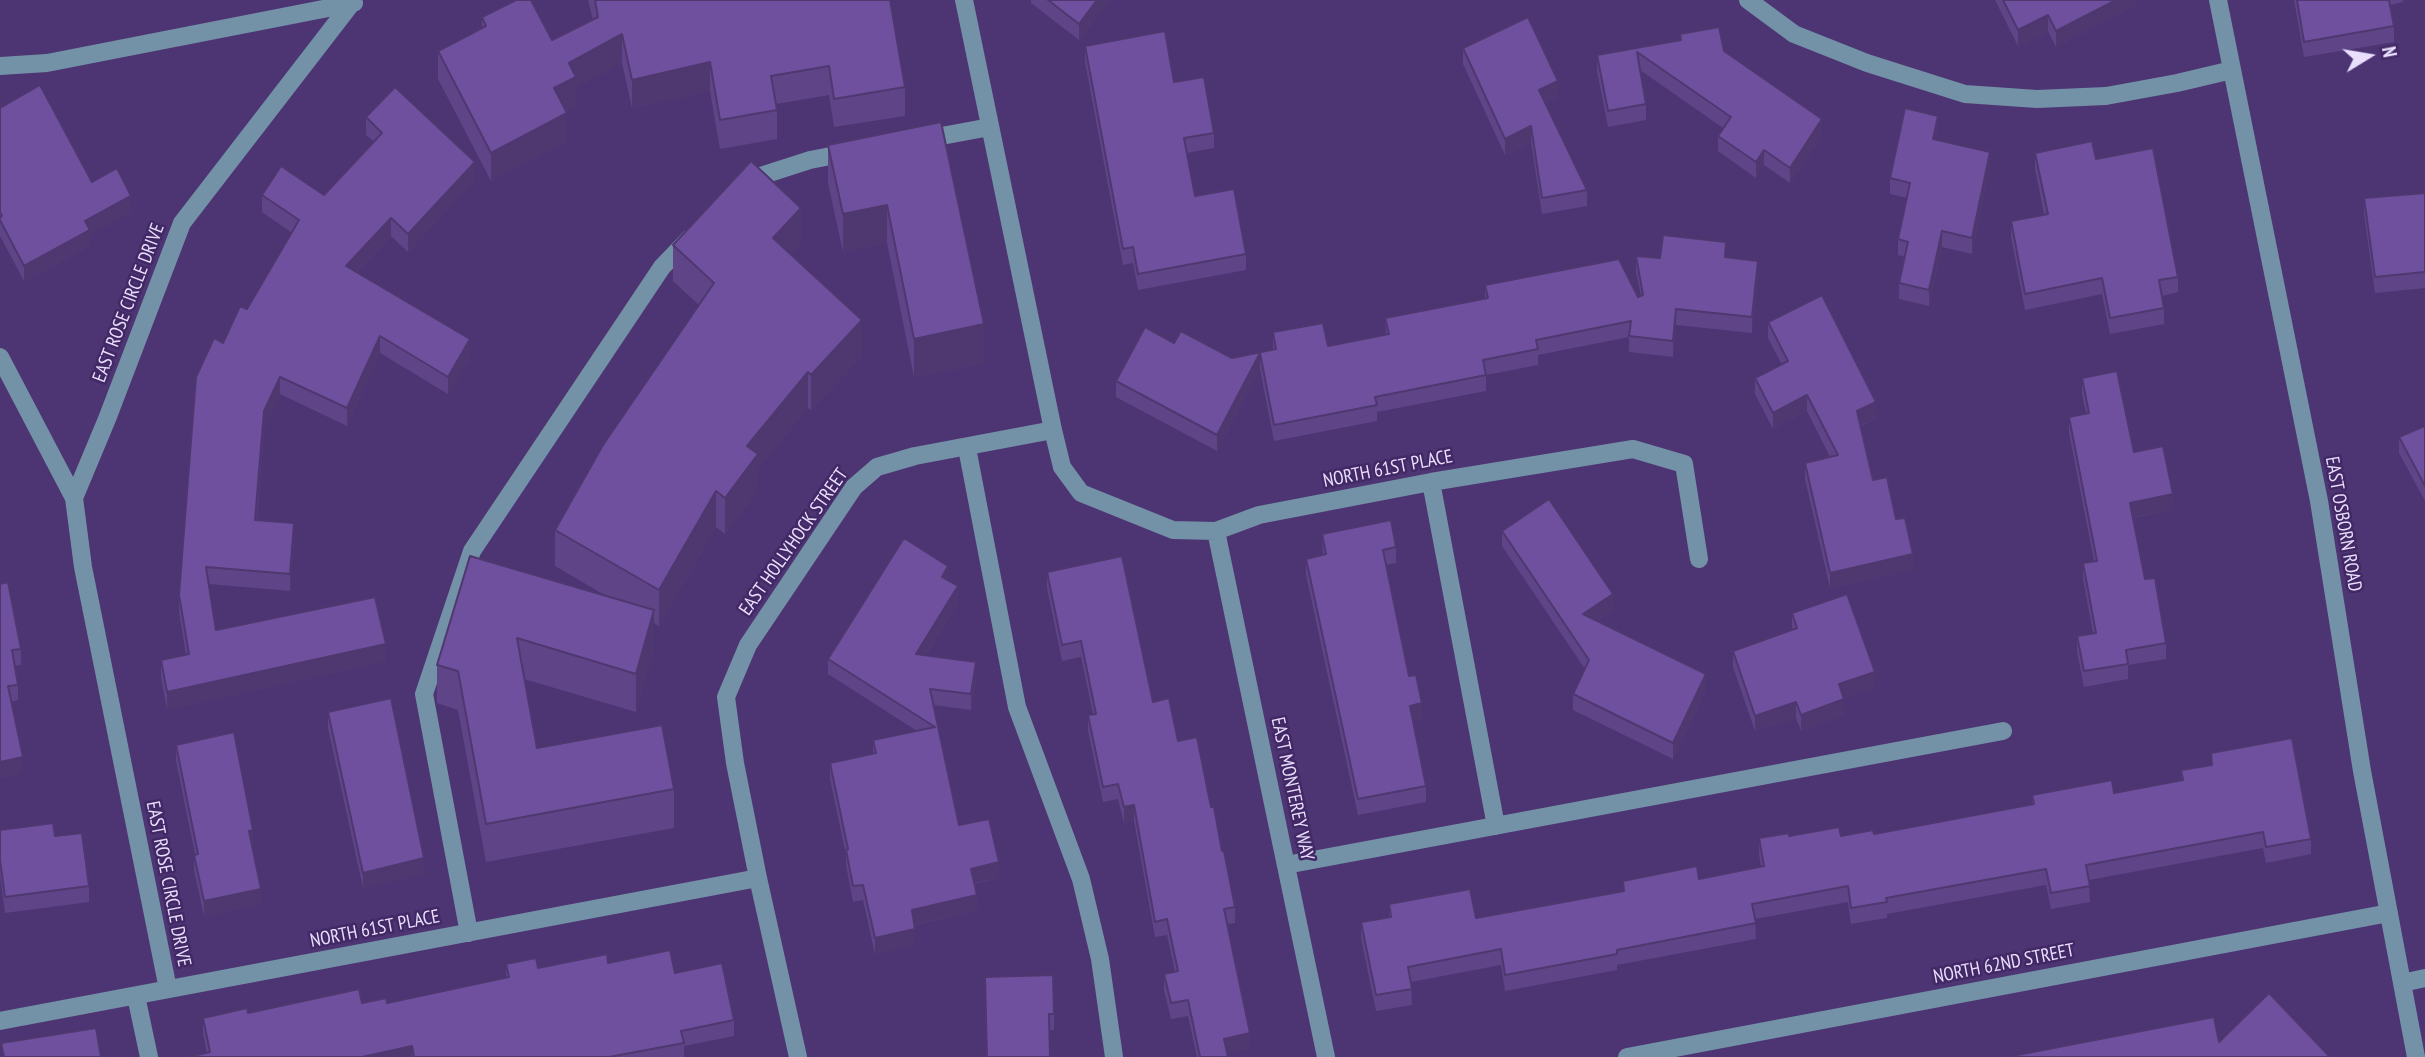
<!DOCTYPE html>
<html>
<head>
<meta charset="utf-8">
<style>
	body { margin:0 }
	#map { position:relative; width:2425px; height:1057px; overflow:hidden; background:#4d3472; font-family:"PT Sans Narrow",sans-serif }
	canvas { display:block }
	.north { position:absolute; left:2334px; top:21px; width:70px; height:70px; -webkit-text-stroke:5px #422966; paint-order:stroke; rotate:79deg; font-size:19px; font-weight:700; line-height:28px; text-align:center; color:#e9dffd }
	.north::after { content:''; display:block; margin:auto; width:24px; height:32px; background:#e9dffd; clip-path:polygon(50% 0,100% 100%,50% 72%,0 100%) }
</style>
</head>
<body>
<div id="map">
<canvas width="2425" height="1057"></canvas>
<div class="north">N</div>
</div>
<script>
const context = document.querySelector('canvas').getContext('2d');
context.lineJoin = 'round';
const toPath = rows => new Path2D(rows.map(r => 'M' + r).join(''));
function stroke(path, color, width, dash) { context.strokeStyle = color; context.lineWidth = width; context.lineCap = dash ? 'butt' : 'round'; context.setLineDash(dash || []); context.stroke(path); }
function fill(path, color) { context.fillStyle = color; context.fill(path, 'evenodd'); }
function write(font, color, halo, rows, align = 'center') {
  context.font = font + ' "PT Sans Narrow",sans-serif'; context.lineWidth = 5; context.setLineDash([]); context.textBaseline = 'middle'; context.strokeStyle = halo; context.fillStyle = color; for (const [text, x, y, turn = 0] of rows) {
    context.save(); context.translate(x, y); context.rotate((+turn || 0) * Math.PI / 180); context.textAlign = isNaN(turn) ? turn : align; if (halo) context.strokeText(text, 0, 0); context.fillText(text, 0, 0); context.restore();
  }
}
stroke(toPath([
	[964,0,1053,430,1062,467,1081,493,1173,530,1216,531,1259,515,1431,482,1633,449,1684,464,1699,559],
	[1748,0,1794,34,1867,63,1965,94,2037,99,2106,96,2177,83,2232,70],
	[2218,0,2319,501,2362,771,2416,1057],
	[0,66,47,63,354,3],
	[920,140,990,127],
	[744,183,748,180,810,160,851,152],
	[0,357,74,498,83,567,168,989],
	[967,448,1017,707,1081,879,1100,959,1114,1057],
	[1431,482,1496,826],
	[74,498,107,419,182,223,351,4],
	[1216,531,1326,1057],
	[1286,865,2003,731],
	[469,933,424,694,472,551,662,267,690,238],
	[2402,983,2425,978],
	[136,996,149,1057],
	[0,1021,758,878],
	[798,1057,758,878,735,763,726,697,748,645,854,487,877,467,915,456,1053,430],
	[1627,1057,2389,913]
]), '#7391a7', 18);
fill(toPath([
	[588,0,890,0,905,87,905,116,834,127,829,95,776,104,777,110,777,139,720,149,710,91,632,108,622,63,576,87,576,106,565,111,567,142,491,181,438,79,438,51,482,28,482,17,552,40,593,20],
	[1031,0,1110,0,1079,40,1031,3],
	[1995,0,2137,0,2137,5,2056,47,2048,31,2018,46],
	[2294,0,2403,0,2403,2,2390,5,2394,26,2394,42,2304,57],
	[1680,34,1724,51,1822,135,1790,183,1764,165,1756,178,1718,151,1718,136,1723,128,1640,70,1646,104,1646,120,1608,127,1597,71,1597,55,1680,40],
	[1085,46,1174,82,1214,133,1214,148,1187,153,1195,196,1246,254,1246,270,1138,290,1133,263,1123,265,1085,62],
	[1463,48,1558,97,1545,103,1587,190,1587,206,1542,214,1531,142,1505,155,1463,64],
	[0,108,131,212,90,234,90,246,24,281,0,236],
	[366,117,475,180,408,252,391,236,357,272,470,356,448,394,380,353,347,426,280,394,264,428,257,520,294,540,290,591,209,584,216,630,386,661,167,710,161,677,161,660,186,655,179,612,179,595,223,343,247,309,292,233,262,212,262,195,324,195,374,142,366,135],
	[941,122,984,363,914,377,887,243,843,252,828,183,828,145],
	[1938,132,1936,140,1990,168,1972,254,1942,247,1929,306,1899,299,1899,283,1905,257,1898,255,1898,239,1907,198,1890,194,1890,178],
	[2035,153,2096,159,2178,277,2178,292,2162,296,2164,308,2164,324,2110,334,2102,294,2025,310,2011,237,2011,221,2044,214,2035,169],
	[2425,193,2425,288,2375,293,2364,214,2364,198],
	[801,244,791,254,862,356,811,410,808,408,758,468,758,490,725,534,716,527,659,626,654,623,654,648,636,712,524,679,537,748,674,789,674,828,486,862,458,710,437,703,437,665,608,597,555,566,555,530,699,305,673,281,673,245],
	[1636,256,1660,258,1726,257,1758,276,1752,333,1676,325,1673,357,1629,352,1629,337,1538,355,1538,365,1486,375,1486,391,1377,412,1377,421,1274,441,1260,369,1217,451,1116,397,1116,381,1174,343,1232,358,1273,350,1273,332,1328,346,1386,335,1385,318,1485,299,1485,285,1638,297,1641,296,1636,272],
	[1768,322,1876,418,1861,426,1873,480,1896,519,1913,570,1830,588,1805,479,1805,463,1830,457,1807,411,1773,429,1755,394,1755,378,1782,365,1768,338],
	[2082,378,2173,510,2133,518,2145,579,2166,643,2166,659,2128,665,2128,679,2084,687,2077,652,2077,636,2093,633,2083,579,2083,563,2094,561,2069,433,2069,417,2086,413,2082,394],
	[2425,426,2425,501,2399,453,2399,437],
	[1502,531,1613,610,1597,621,1706,690,1673,759,1573,710,1573,694,1585,669,1502,546],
	[1322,534,1396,547,1396,563,1386,565,1409,676,1422,719,1413,721,1426,786,1426,802,1358,815,1306,575,1306,559,1323,555],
	[1047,572,1153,702,1178,741,1211,807,1235,907,1235,923,1227,924,1250,1049,1227,1054,1228,1057,1197,1057,1188,1016,1171,1019,1164,990,1164,974,1175,972,1167,935,1155,937,1134,821,1124,823,1118,799,1103,802,1088,731,1088,715,1093,714,1081,657,1062,661,1047,588],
	[948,581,958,602,925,656,976,678,971,710,934,705,959,825,999,878,974,884,977,911,914,925,915,945,875,954,863,900,853,902,846,865,846,855,830,779,830,763,873,754,873,740,917,731,828,674,828,659],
	[0,584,21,649,21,665,14,666,18,685,18,700,11,702,23,773,0,778],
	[1792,613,1875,688,1844,698,1844,715,1801,731,1796,718,1755,731,1733,667,1733,651,1792,630],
	[328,712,424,874,363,888,328,728],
	[176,745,253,846,252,846,261,904,204,916,194,870,194,855,195,854,176,761],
	[2211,753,2311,839,2311,854,2266,863,2263,848,2089,880,2090,902,2051,909,2046,885,1887,914,1887,918,1851,924,1848,902,1755,919,1756,939,1617,965,1617,970,1505,991,1501,965,1411,982,1412,1005,1376,1011,1361,938,1361,922,1389,917,1389,904,1476,918,1623,891,1623,881,1699,879,1761,867,1759,854,1759,838,1789,836,1841,836,1874,834,2032,805,2032,795,2114,793,2181,780,2181,770,2211,765],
	[0,830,55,836,89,886,89,902,5,913,0,876],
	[608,963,675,973,734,1020,734,1036,684,1046,684,1057,189,1057,207,1053,203,1034,203,1018,248,1013,362,1003,387,1003,506,978,506,964,538,968],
	[985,993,1054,1014,1054,1030,1049,1030]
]), '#5f4588');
fill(toPath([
	[1097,0,1110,0,1079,40,1079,24],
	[2116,0,2137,0,2137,5,2056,47,2056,31],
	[2048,15,2048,31,2018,46,2018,30],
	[622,34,622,63,576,87,576,106,554,117,554,88,569,63],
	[710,62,710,91,632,108,632,80],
	[1558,81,1558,97,1539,106,1539,90],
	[567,113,567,142,491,181,491,153],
	[1938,116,1938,132,1933,155,1933,139],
	[1822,119,1822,135,1790,183,1790,168],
	[1531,126,1531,142,1505,155,1505,139],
	[1764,150,1764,165,1756,178,1756,162],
	[1990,152,1990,168,1972,254,1972,238],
	[475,162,475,180,408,252,408,234],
	[131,196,131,212,90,234,90,246,24,281,24,266,85,221],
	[887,205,887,243,843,252,843,214],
	[801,208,801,244,773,273,773,238],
	[391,218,391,236,346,283,346,266],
	[1942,231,1942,247,1929,306,1929,290],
	[1758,261,1758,276,1752,333,1752,317],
	[1676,309,1676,325,1673,357,1673,341],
	[862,320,862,356,811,410,811,375],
	[984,324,984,363,914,377,914,339],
	[380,336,380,353,347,426,347,408],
	[470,339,470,356,448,394,448,377],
	[1260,353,1260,369,1217,451,1217,435],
	[808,372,808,408,758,468,758,490,725,534,725,498,747,446],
	[280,377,280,394,264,428,255,537,255,520,264,411],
	[1807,395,1807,411,1773,429,1773,413],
	[1876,402,1876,418,1857,427,1857,411],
	[716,491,716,527,659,626,659,590],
	[2173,494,2173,510,2130,518,2130,503],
	[294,523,294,540,290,591,290,574],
	[1913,554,1913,570,1830,588,1830,573],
	[948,566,948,582,942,577],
	[958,586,958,602,916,670,916,654],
	[1613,594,1613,610,1583,630,1583,614],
	[654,610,654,648,636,712,636,674],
	[386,644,386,661,167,710,167,692],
	[976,662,976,678,971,710,971,694],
	[1875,672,1875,688,1839,700,1839,684],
	[1706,674,1706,690,1673,759,1673,743],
	[1844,699,1844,715,1801,731,1801,715],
	[1796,702,1796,718,1755,731,1755,716],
	[1422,703,1422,719,1410,722,1410,706],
	[23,757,23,773,0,778,0,762],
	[1134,805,1134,821,1124,823,1124,807],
	[253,830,253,846,249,847,249,831],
	[424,858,424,874,363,888,363,873],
	[999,862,999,878,971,884,971,869],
	[261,889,261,904,204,916,204,901],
	[977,895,977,911,912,925,912,910],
	[915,929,915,945,875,954,875,938],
	[1250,1033,1250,1049,1224,1055,1224,1039],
	[412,1046,412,1057,362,1057]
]), '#4e386f');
const building = toPath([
	[516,0,531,0,552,40,598,17,595,0,890,0,905,87,834,99,829,66,771,76,777,110,720,120,710,62,632,80,622,34,569,63,576,77,554,88,567,113,491,153,438,51,486,26,482,17,516,0],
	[1048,0,1097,0,1079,24,1048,0],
	[2003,0,2116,0,2056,31,2048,15,2018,30,2003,0],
	[2297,0,2389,0,2394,26,2304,42,2297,0],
	[1528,17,1558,81,1539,90,1587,190,1542,198,1531,126,1505,139,1463,48,1528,17],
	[1719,27,1724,51,1822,119,1790,168,1764,150,1756,162,1718,136,1731,117,1637,52,1646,104,1608,111,1597,55,1681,40,1680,34,1719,27],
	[1165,31,1174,82,1204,77,1214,133,1184,138,1195,196,1234,189,1246,254,1138,274,1133,247,1123,249,1085,46,1165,31],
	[40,85,92,182,117,168,131,196,85,221,90,230,24,266,0,220,0,217,2,216,0,212,0,108,40,85],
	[395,87,475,162,408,234,391,218,346,266,470,339,448,377,380,336,347,408,280,377,264,411,255,520,294,523,290,574,206,567,216,630,375,597,386,644,167,692,161,660,189,654,179,595,196,377,214,338,223,343,240,306,247,309,299,220,262,195,281,166,324,195,382,133,366,117,395,87],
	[1905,108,1938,116,1933,139,1990,152,1972,238,1942,231,1929,290,1899,283,1908,242,1898,239,1910,183,1890,178,1905,108],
	[941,122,984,324,914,339,887,205,843,214,828,145,941,122],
	[2092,141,2096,159,2153,148,2178,277,2159,280,2164,308,2110,318,2102,278,2025,294,2011,221,2048,214,2035,153,2092,141],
	[751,161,801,208,773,238,862,320,811,375,808,372,747,446,758,454,725,498,716,491,659,590,555,530,603,445,714,283,673,245,751,161],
	[2425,193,2425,272,2375,277,2364,198,2425,193],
	[1663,235,1726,242,1725,257,1758,261,1752,317,1676,309,1673,341,1629,336,1631,321,1536,340,1538,349,1483,360,1486,375,1375,397,1377,405,1274,425,1260,353,1217,435,1116,381,1145,327,1174,343,1181,331,1232,358,1276,349,1273,332,1323,323,1328,346,1389,334,1385,318,1488,298,1485,285,1619,259,1638,297,1643,295,1636,256,1660,258,1663,235],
	[1822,295,1876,402,1857,411,1873,480,1887,477,1896,519,1905,518,1913,554,1830,573,1805,463,1838,455,1807,395,1773,413,1755,378,1788,361,1768,322,1822,295],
	[2117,371,2134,452,2163,446,2173,494,2130,503,2145,579,2155,578,2166,643,2126,650,2128,664,2084,671,2077,636,2096,633,2083,563,2097,561,2069,417,2089,413,2082,378,2117,371],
	[2425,426,2425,486,2399,437,2425,426],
	[1549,499,1613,594,1583,614,1706,674,1673,743,1573,694,1589,660,1502,531,1549,499],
	[1391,520,1396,547,1383,550,1409,676,1416,675,1422,703,1410,706,1426,786,1358,799,1306,559,1326,554,1322,534,1391,520],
	[904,538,948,566,942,577,958,586,916,654,976,662,971,694,930,689,959,825,989,819,999,862,971,869,977,895,912,910,915,929,875,938,863,885,853,886,846,850,848,849,830,763,876,753,873,740,935,727,828,659,904,538],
	[470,556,654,610,636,674,517,638,537,748,662,725,674,789,486,824,458,671,437,665,470,556],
	[1122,556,1153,702,1169,698,1178,741,1197,737,1211,807,1214,807,1222,851,1224,851,1235,907,1224,909,1250,1033,1224,1039,1228,1057,1200,1057,1188,1000,1171,1003,1164,974,1178,971,1167,919,1155,922,1134,805,1124,807,1118,784,1103,787,1088,715,1096,714,1081,641,1062,645,1047,572,1122,556],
	[8,582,21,649,12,650,18,685,8,686,23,757,0,762,0,584,8,582],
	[1847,594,1875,672,1839,684,1844,699,1801,715,1796,702,1755,716,1733,651,1797,628,1792,613,1847,594],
	[391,698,424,858,363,873,328,712,391,698],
	[234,732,253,830,249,831,261,889,204,901,194,855,198,854,176,745,234,732],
	[2292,738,2311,839,2266,847,2263,832,2086,865,2090,886,2051,893,2046,869,1886,898,1887,902,1851,908,1848,886,1752,904,1756,923,1617,950,1617,954,1505,975,1501,949,1408,967,1412,989,1376,995,1361,922,1391,917,1389,904,1470,889,1476,918,1624,891,1623,881,1697,866,1699,879,1764,866,1759,838,1789,833,1789,836,1839,827,1841,836,1873,830,1874,834,2034,804,2032,795,2112,780,2114,793,2183,780,2181,770,2212,765,2211,753,2292,738],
	[53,823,55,836,82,833,89,886,5,897,0,860,0,830,53,823],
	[670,950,675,973,722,963,734,1020,681,1031,684,1043,609,1057,414,1057,412,1046,362,1057,189,1057,210,1052,203,1018,247,1008,248,1013,359,989,362,1003,386,998,387,1003,509,977,506,964,536,958,538,968,607,954,608,963,670,950],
	[1053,975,1054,1014,1049,1014,1050,1057,987,1057,985,977,1053,975],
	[2269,993,2330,1057,2007,1057,2214,1017,2219,1042,2269,993],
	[96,1028,101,1057,4,1057,1,1043,96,1028]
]);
fill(building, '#6f509e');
stroke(building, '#4e386f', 2);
write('19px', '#e9dffd', '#422966', [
	["EAST ROSE CIRCLE DRIVE",129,303,-69],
	["NORTH 61ST PLACE",1388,469,-11],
	["EAST OSBORN ROAD",2343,524,80],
	["EAST HOLLYHOCK STREET",794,542,-55],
	["EAST MONTEREY WAY",1292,789,78],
	["EAST ROSE CIRCLE DRIVE",168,884,79],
	["NORTH 61ST PLACE",375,929,-11],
	["NORTH 62ND STREET",2004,964,-11]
]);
</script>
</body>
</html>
